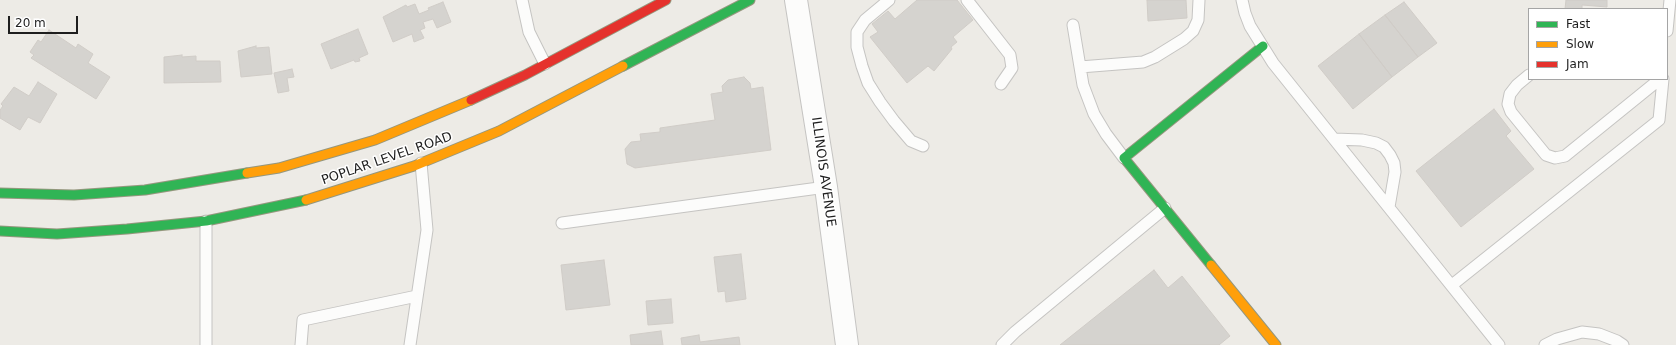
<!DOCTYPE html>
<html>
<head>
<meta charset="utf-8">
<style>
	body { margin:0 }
	#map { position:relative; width:1676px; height:345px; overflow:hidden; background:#edebe6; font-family:"DejaVu Sans",sans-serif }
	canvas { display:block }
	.legend { position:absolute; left:1528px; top:8px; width:140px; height:72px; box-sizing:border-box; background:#fff; border:1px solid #a5a5a5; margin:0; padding:5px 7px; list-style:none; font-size:12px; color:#1e1e1e }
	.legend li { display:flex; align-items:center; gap:8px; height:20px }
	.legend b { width:20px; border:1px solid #a5a5a5 }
	.scale { position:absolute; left:8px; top:16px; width:70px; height:18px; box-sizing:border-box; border:2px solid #1e1e1e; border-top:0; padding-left:5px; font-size:12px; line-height:14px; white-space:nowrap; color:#1e1e1e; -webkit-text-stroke:3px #fff; paint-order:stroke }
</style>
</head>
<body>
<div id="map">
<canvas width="1676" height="345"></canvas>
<ul class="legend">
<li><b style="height:5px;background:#30b455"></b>Fast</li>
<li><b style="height:5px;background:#ff9f0a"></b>Slow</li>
<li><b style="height:5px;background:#e5322d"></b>Jam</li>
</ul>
<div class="scale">20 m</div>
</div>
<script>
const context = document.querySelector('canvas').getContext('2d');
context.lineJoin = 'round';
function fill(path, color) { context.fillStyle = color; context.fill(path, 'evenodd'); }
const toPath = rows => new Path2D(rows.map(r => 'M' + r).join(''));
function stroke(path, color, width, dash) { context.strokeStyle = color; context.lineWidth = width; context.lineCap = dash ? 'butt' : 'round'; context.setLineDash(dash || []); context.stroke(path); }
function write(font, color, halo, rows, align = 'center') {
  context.font = font + ' "DejaVu Sans",sans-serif'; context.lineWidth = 3; context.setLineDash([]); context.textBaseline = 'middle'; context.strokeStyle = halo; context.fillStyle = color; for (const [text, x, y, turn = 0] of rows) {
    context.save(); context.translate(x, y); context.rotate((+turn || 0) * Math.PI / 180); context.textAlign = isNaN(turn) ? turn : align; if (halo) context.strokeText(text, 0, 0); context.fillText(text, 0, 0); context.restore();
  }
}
const building = toPath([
	[917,0,957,0,973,20,953,37,957,42,951,47,952,49,934,71,928,66,907,83,870,37,878,32,872,24,888,11,895,19,917,0],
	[1147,0,1186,0,1187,18,1148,21,1147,0],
	[1566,0,1607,0,1607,7,1582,5,1582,9,1565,9,1566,0],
	[443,2,451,22,437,28,433,19,423,22,425,28,420,30,424,38,414,42,412,34,393,42,383,17,406,5,407,7,415,4,419,14,429,10,428,8,443,2],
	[1404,2,1437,43,1418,57,1385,15,1404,2],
	[1385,15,1418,57,1392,77,1359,34,1385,15],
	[358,29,368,54,359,58,360,61,355,62,354,60,331,69,321,44,358,29],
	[49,30,76,48,78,44,93,54,88,63,110,77,96,99,31,58,34,55,30,52,38,40,41,42,49,30],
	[1359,34,1392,77,1353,109,1318,66,1359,34],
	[256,46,256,48,269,47,272,74,241,77,238,51,256,46],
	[182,55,182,57,196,56,196,61,220,61,221,82,164,83,164,57,182,55],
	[292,69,294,77,287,78,289,91,278,93,274,73,292,69],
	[744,77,750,83,751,89,763,87,771,150,635,168,627,164,625,149,631,142,641,141,640,134,660,132,660,128,715,120,711,94,723,92,722,86,728,80,744,77],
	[38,82,57,94,40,123,28,117,20,130,0,118,0,110,3,106,1,104,14,87,29,96,38,82],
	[1494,109,1511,131,1506,136,1534,169,1461,227,1416,171,1494,109],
	[741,254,746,299,726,302,725,291,718,292,714,257,741,254],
	[604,260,610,305,566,310,561,265,604,260],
	[1154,270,1168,288,1182,276,1230,336,1219,345,1060,345,1154,270],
	[671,299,673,323,648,325,646,301,671,299],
	[661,331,663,345,631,345,630,335,661,331],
	[699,335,700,342,739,337,740,345,682,345,681,338,699,335]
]);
fill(building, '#d5d3cf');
stroke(building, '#d0ccc7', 1);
const lane = toPath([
	[522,0,529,32,545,64],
	[889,0,865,20,857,32,857,47,862,66,868,83,880,102,894,121,911,141,923,146],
	[967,0,1010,55,1012,68,1001,84],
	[1242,0,1245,13,1250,26,1273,63,1499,345],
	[1073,25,1083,85,1094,114,1106,134,1124,158],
	[1667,31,1670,0],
	[1080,67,1143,62,1155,57,1184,39,1193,31,1198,20,1199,0],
	[1529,75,1517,85,1510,94,1508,104,1511,112,1546,155,1555,158,1565,156,1660,79],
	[1334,139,1362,140,1376,143,1384,147,1390,155,1394,163,1395,172,1389,207],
	[562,223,826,187],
	[1452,285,1659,120,1663,79],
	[206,345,206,221],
	[301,345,303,320,417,296],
	[410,345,427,230,421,163],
	[1002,345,1015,332,1165,208],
	[1545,345,1557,339,1582,332,1599,334,1617,341,1623,345]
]);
const street = toPath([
	[796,0,826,187,847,345]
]);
const fast = toPath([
	[623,66,750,0],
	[0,193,74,195,145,190,247,173],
	[0,231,57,234,127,229,206,221,306,200],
	[1211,265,1124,158,1263,46]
]);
const slow = toPath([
	[247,173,279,168,375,140,471,100],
	[306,200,414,166,499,131,623,66],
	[1211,265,1276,345]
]);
const jam = toPath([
	[471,100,525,75,666,0]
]);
stroke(lane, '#c5c4c2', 13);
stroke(street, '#c5c4c2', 24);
stroke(fast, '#95977e', 11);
stroke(slow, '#95977e', 11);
stroke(jam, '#95977e', 11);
stroke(lane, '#fcfcfb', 11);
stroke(street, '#fcfcfb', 22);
stroke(fast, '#30b455', 9);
stroke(slow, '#ff9f0a', 9);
stroke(jam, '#e5322d', 9);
write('13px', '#1e1e1e', '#fff', [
	["POPLAR LEVEL ROAD",387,159,-19],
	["ILLINOIS AVENUE",823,172,82]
]);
</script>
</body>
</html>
